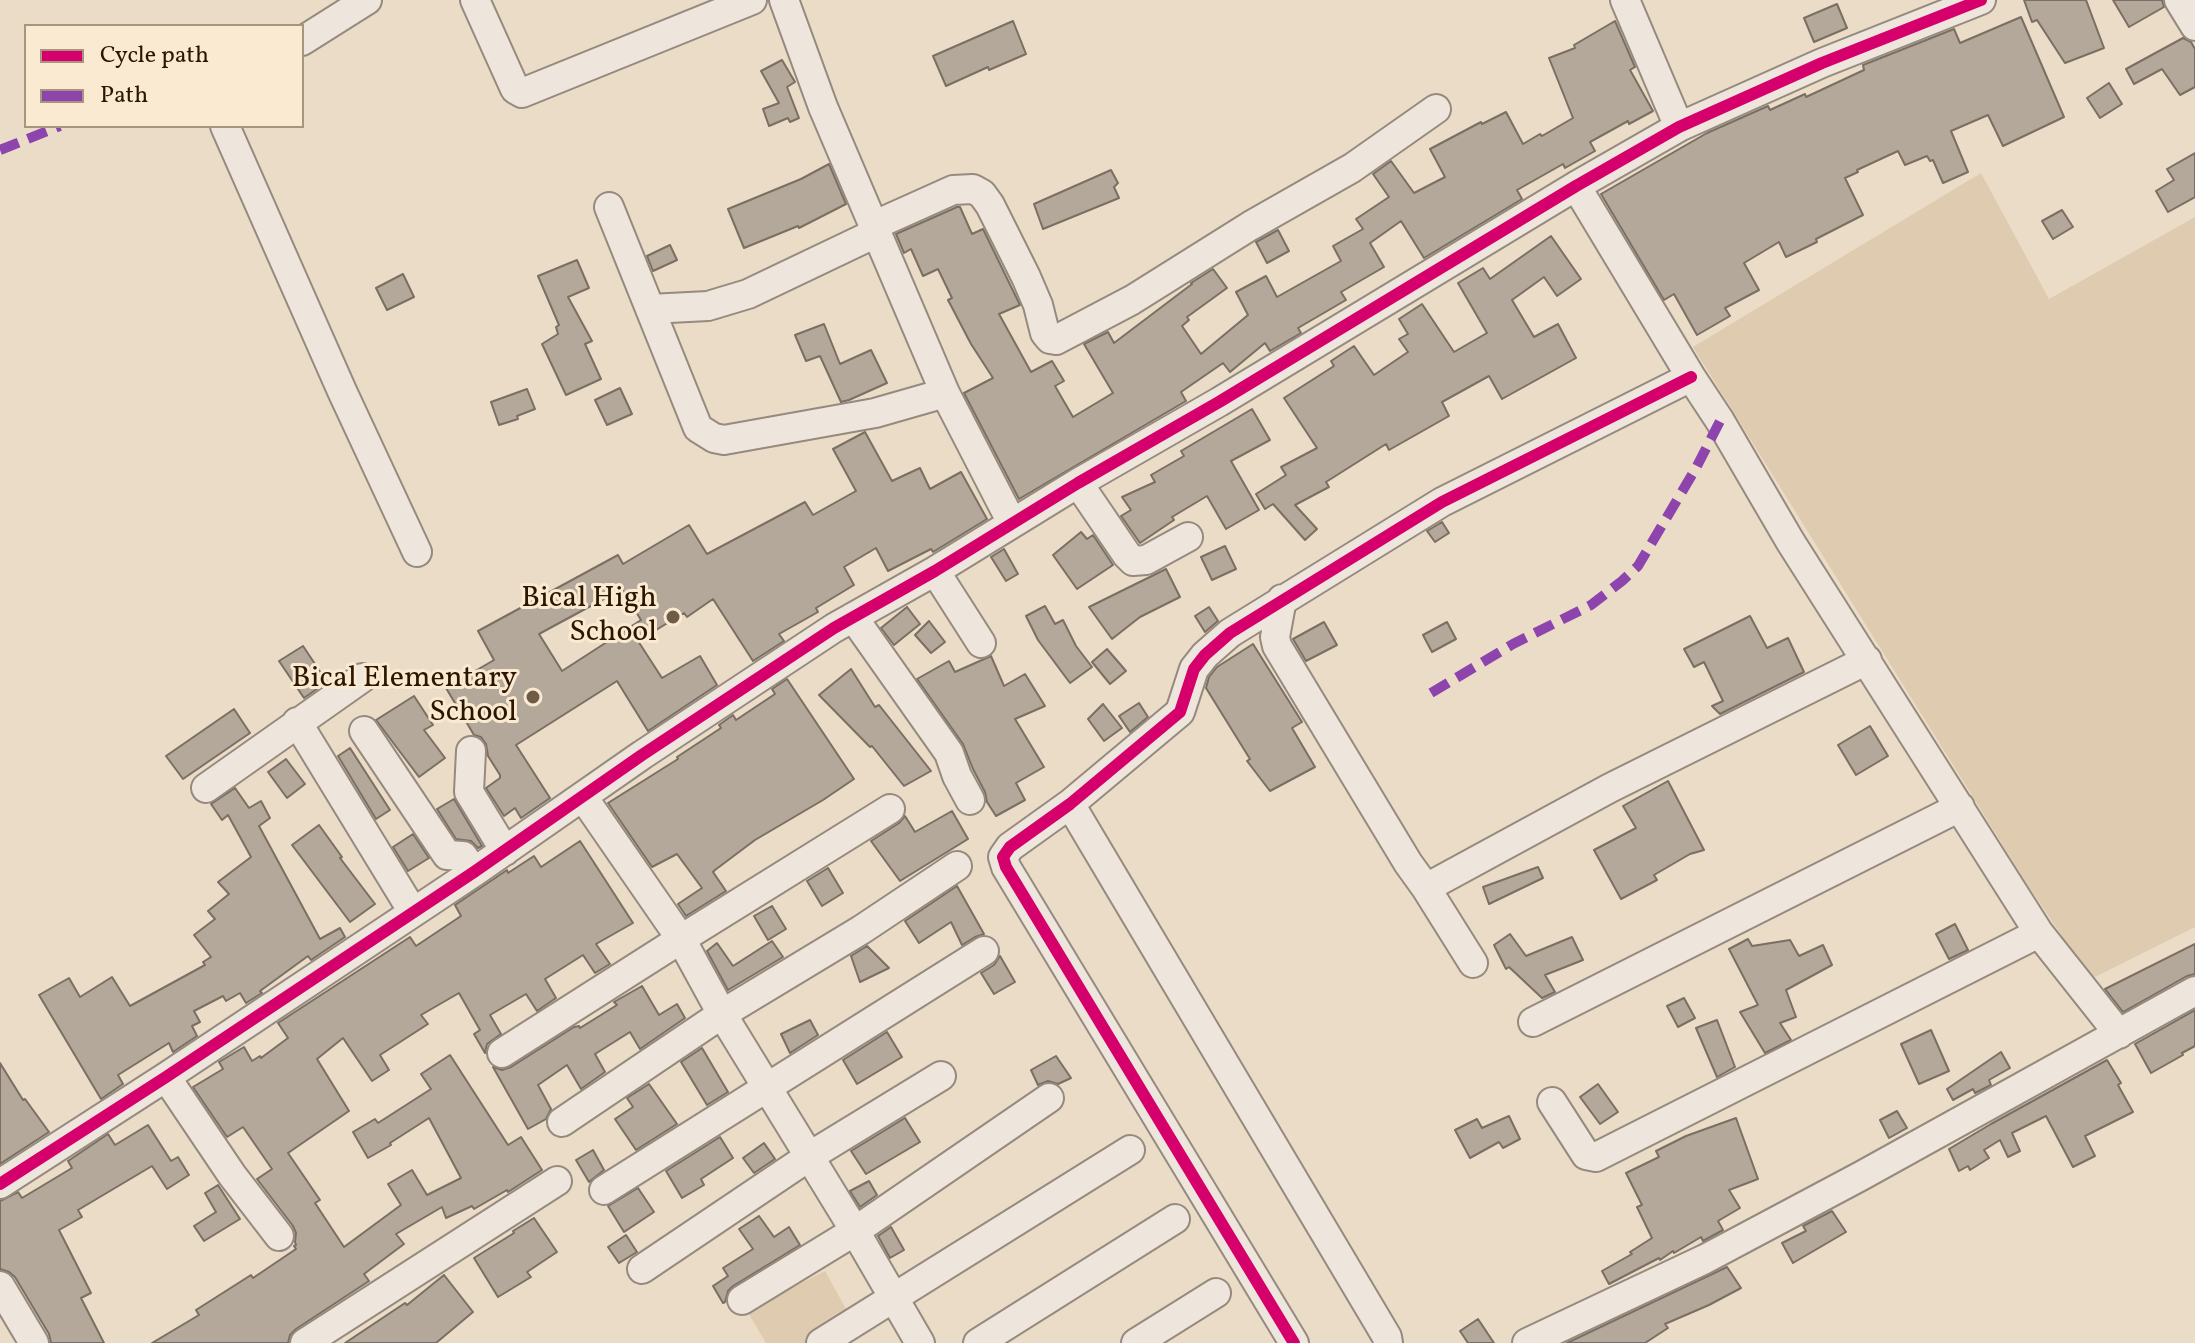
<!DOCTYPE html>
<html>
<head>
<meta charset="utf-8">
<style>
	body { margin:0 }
	#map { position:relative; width:2195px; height:1343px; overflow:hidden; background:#ebdcc8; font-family:Vollkorn,serif }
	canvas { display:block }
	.legend { position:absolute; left:24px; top:24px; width:280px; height:104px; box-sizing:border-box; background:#fbead2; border:2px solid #a8957e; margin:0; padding:10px 14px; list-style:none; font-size:24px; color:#2c1601 }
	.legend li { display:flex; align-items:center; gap:16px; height:40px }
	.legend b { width:40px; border:2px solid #a8957e }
</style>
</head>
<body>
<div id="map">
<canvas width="2195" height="1343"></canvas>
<ul class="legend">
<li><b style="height:10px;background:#d6006c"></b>Cycle path</li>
<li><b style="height:10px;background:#8e44ad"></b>Path</li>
</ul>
</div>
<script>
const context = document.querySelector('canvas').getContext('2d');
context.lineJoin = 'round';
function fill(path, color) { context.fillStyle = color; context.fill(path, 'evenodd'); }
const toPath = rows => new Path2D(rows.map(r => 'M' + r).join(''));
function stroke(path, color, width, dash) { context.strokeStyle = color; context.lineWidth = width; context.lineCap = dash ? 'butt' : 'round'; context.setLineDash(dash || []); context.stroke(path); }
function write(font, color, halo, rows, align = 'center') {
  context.font = font + ' Vollkorn,serif'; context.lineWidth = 6; context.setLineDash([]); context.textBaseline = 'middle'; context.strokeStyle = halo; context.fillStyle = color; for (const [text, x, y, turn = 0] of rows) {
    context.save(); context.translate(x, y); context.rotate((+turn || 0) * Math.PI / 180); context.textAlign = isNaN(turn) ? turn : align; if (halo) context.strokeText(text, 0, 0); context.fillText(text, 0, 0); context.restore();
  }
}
fill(toPath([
	[1981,173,2049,299,2195,217,2195,927,2091,979,2027,884,1693,347],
	[825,1271,851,1318,806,1343,766,1343,747,1311]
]), '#dfcbaf');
const building = toPath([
	[2024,0,2086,0,2104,48,2065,63,2037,20,2032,22,2024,0],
	[2113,0,2162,0,2164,7,2129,27,2113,0],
	[1837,4,1847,28,1814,42,1804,18,1837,4],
	[2021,17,2064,117,2003,146,1988,115,1951,131,1968,172,1943,183,1933,160,1930,161,1927,156,1905,165,1898,151,1857,170,1858,172,1845,178,1863,215,1816,239,1817,242,1786,257,1779,242,1744,263,1759,290,1725,308,1730,316,1697,335,1674,294,1664,300,1601,194,1707,133,1768,106,1770,110,1805,94,1806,97,1864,70,1863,65,1954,29,1960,43,2021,17],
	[1013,21,1026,54,989,70,988,67,946,86,933,56,1013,21],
	[1615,21,1635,67,1630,70,1653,111,1629,124,1628,121,1590,142,1595,151,1565,168,1563,164,1517,190,1522,199,1424,258,1401,221,1370,243,1384,267,1341,292,1346,300,1298,328,1301,333,1270,351,1265,343,1230,372,1223,363,1181,392,1186,401,1019,499,964,393,993,378,971,344,948,300,952,298,938,269,923,276,911,249,904,253,896,234,957,207,960,207,972,234,983,229,1020,305,999,314,1031,372,1052,361,1064,381,1055,386,1073,417,1113,393,1084,344,1108,332,1114,343,1192,284,1191,283,1213,269,1227,288,1187,317,1189,320,1182,326,1201,354,1248,315,1236,292,1266,276,1277,297,1341,261,1333,246,1363,229,1356,219,1389,197,1373,174,1391,161,1414,193,1445,177,1430,149,1481,122,1482,124,1506,112,1523,144,1540,134,1542,136,1573,118,1549,58,1575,48,1574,45,1615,21],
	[2183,38,2191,42,2195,49,2195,87,2180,95,2162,69,2134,84,2126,69,2183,38],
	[782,60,795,82,787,87,799,118,790,122,788,118,769,126,763,109,779,103,761,71,782,60],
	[2109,83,2122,104,2100,118,2087,98,2109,83],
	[2195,153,2195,197,2168,212,2156,191,2174,180,2167,169,2195,153],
	[829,164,846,204,799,228,798,226,744,248,728,209,801,179,829,164],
	[1111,170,1118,183,1114,187,1119,198,1043,229,1034,204,1111,170],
	[2062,210,2073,227,2053,239,2042,221,2062,210],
	[1278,230,1289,251,1267,263,1256,242,1278,230],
	[1551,236,1581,279,1557,296,1544,277,1512,300,1534,337,1558,324,1576,358,1502,399,1489,376,1442,402,1449,416,1389,450,1386,444,1326,482,1329,487,1295,505,1317,529,1305,540,1273,504,1265,509,1256,494,1286,475,1281,467,1317,448,1284,398,1334,366,1331,361,1354,346,1374,375,1408,352,1399,339,1408,334,1399,319,1422,304,1454,352,1487,333,1458,283,1483,268,1490,279,1551,236],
	[670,245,677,260,653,271,647,256,670,245],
	[577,260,589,288,568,297,592,341,585,344,601,379,566,395,542,344,558,334,556,327,559,325,538,276,577,260],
	[403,274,414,297,387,310,376,288,403,274],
	[824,324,840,364,871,350,887,383,849,400,841,402,820,356,806,361,795,335,824,324],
	[620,388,632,414,607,425,595,400,620,388],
	[527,389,535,409,517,416,518,419,499,425,491,402,527,389],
	[1252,409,1270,440,1231,461,1259,510,1226,529,1207,496,1172,517,1174,520,1140,543,1121,516,1131,510,1122,497,1155,482,1151,475,1184,456,1181,451,1252,409],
	[865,432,892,481,920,468,930,489,961,472,987,519,933,552,931,549,888,571,876,548,844,567,854,585,816,608,818,612,779,634,784,641,753,661,713,599,687,617,684,613,638,641,662,678,700,656,717,685,648,731,617,681,516,745,550,798,521,818,515,808,504,816,486,788,500,778,500,775,488,756,486,744,481,737,474,735,446,688,494,660,478,631,618,555,623,564,689,525,707,554,805,502,813,515,856,491,833,449,865,432],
	[622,589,641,620,562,671,539,634,622,589],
	[1442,522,1449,533,1435,542,1427,531,1442,522],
	[1081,532,1087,539,1093,535,1113,565,1077,589,1053,555,1081,532],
	[1225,546,1236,569,1212,580,1201,557,1225,546],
	[1004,549,1018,574,1006,581,991,557,1004,549],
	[1166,569,1180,597,1140,617,1112,639,1089,607,1166,569],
	[1045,606,1055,624,1063,620,1076,646,1092,667,1070,683,1038,640,1026,616,1045,606],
	[907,607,920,624,894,645,881,628,907,607],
	[1209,607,1218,621,1205,632,1195,616,1209,607],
	[1750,616,1767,648,1788,638,1804,672,1720,714,1712,706,1723,701,1704,662,1694,667,1684,649,1750,616],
	[929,621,945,642,931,653,915,635,929,621],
	[1324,622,1337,645,1306,661,1293,639,1324,622],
	[1447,622,1456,639,1432,652,1423,635,1447,622],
	[1253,644,1302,722,1292,728,1315,767,1270,791,1247,761,1250,759,1206,688,1209,677,1217,667,1253,644],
	[303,646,327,682,304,698,279,661,303,646],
	[1107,649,1126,671,1110,684,1092,662,1107,649],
	[991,656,1004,686,1025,674,1045,706,1015,719,1044,767,1016,783,1025,800,996,816,987,802,985,792,973,769,963,744,917,679,949,661,955,672,991,656],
	[851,669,875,707,879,705,931,771,904,786,872,746,870,747,819,695,851,669],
	[787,679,854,779,823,800,755,840,715,870,713,872,726,891,686,916,678,904,702,888,677,854,652,867,608,803,678,759,677,757,721,728,719,725,733,715,736,720,775,694,772,689,787,679],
	[414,696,433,725,424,730,445,758,419,777,376,720,414,696],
	[1139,703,1148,717,1130,732,1119,716,1139,703],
	[1103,704,1122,728,1104,741,1088,719,1103,704],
	[234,709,250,733,183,779,166,756,234,709],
	[1870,726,1888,756,1856,775,1838,745,1870,726],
	[350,748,390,810,376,819,338,756,350,748],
	[286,759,305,784,287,798,268,772,286,759],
	[1668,781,1704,850,1690,854,1654,875,1657,880,1621,899,1594,850,1636,828,1623,806,1668,781],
	[235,788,249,808,261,801,270,818,259,826,320,939,340,928,345,937,311,960,308,956,260,991,262,993,246,1003,240,993,226,1001,223,996,194,1011,200,1022,192,1026,197,1036,173,1052,169,1043,118,1075,123,1084,101,1099,39,995,69,978,80,997,112,977,130,1006,205,965,203,962,211,957,194,935,215,919,208,911,229,894,218,882,251,857,228,815,222,820,211,804,235,788],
	[454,799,482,846,478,848,471,841,456,839,437,809,454,799],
	[952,811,968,839,900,881,871,841,899,823,905,816,915,832,952,811],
	[319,825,342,857,340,858,375,904,350,922,292,845,319,825],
	[413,834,429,858,408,871,393,847,413,834],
	[580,841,633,923,596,944,610,964,595,973,583,955,545,979,556,998,537,1011,526,994,490,1015,501,1034,487,1044,485,1053,474,1034,480,1030,459,993,421,1015,428,1024,380,1055,389,1070,372,1081,343,1038,317,1059,349,1111,288,1153,320,1200,315,1203,344,1247,401,1205,388,1184,412,1170,427,1195,461,1178,429,1118,390,1143,391,1145,368,1158,353,1132,375,1119,378,1123,431,1089,421,1074,450,1055,508,1145,521,1137,542,1170,508,1192,507,1190,474,1209,472,1206,446,1218,442,1207,396,1234,404,1244,364,1274,369,1281,296,1329,290,1335,288,1343,152,1343,199,1315,196,1310,251,1275,253,1278,296,1249,294,1246,296,1245,295,1242,296,1233,293,1226,257,1179,272,1169,243,1127,227,1137,193,1087,223,1069,219,1062,244,1047,252,1061,260,1056,261,1058,288,1038,278,1023,410,937,416,946,461,916,455,905,507,870,508,873,534,856,541,867,580,841],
	[1538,867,1543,878,1489,904,1483,887,1538,867],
	[828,868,843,893,822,906,807,881,828,868],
	[957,886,984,934,975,937,962,945,951,922,919,943,905,921,957,886],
	[772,906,786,929,768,940,754,916,772,906],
	[1955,924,1968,950,1949,959,1936,934,1955,924],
	[1510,934,1526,956,1572,937,1583,960,1545,975,1555,992,1542,998,1509,967,1506,969,1494,945,1510,934],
	[1748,939,1752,946,1790,940,1799,956,1823,945,1832,965,1786,990,1796,1017,1780,1023,1791,1040,1765,1053,1740,1012,1758,1005,1729,949,1748,939],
	[772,941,783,957,728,990,707,951,717,943,733,966,772,941],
	[2195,944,2195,974,2187,976,2123,1012,2105,989,2195,944],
	[867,946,889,968,860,982,851,956,867,946],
	[1000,956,1015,982,994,994,981,973,994,965,1000,956],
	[642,986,659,1015,677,1004,685,1018,640,1049,630,1032,595,1054,605,1072,581,1089,567,1065,538,1085,551,1109,546,1119,528,1129,493,1067,502,1070,511,1067,574,1027,579,1026,580,1028,617,1005,614,1002,642,986],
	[1684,998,1695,1018,1678,1027,1667,1006,1684,998],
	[2195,1010,2195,1046,2182,1053,2183,1055,2151,1073,2135,1044,2195,1010],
	[810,1020,818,1035,790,1053,781,1034,810,1020],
	[1717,1020,1735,1067,1717,1077,1696,1028,1717,1020],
	[1931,1030,1949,1071,1919,1084,1901,1044,1931,1030],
	[887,1032,902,1057,857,1084,843,1060,887,1032],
	[702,1048,728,1092,707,1105,681,1062,702,1048],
	[2001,1052,2010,1068,1989,1080,1991,1085,1975,1093,1973,1089,1953,1100,1947,1089,2001,1052],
	[1056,1056,1071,1078,1058,1084,1048,1081,1038,1085,1031,1070,1056,1056],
	[2107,1060,2121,1083,2118,1085,2133,1112,2085,1136,2095,1156,2073,1167,2046,1116,2012,1133,2020,1151,2008,1157,2000,1140,1984,1150,1989,1158,1970,1170,1968,1166,1959,1171,1949,1149,1991,1124,2107,1060],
	[0,1063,23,1100,25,1099,49,1132,0,1164,0,1063],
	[649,1084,677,1124,636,1150,615,1119,633,1107,627,1098,649,1084],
	[1598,1084,1618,1112,1600,1124,1580,1097,1598,1084],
	[1897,1111,1907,1128,1889,1138,1880,1120,1897,1111],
	[1509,1116,1520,1139,1503,1148,1499,1142,1470,1158,1455,1130,1477,1119,1482,1128,1509,1116],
	[905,1118,920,1142,866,1174,851,1151,905,1118],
	[1736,1118,1758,1179,1729,1190,1740,1208,1718,1221,1723,1230,1703,1241,1701,1237,1674,1253,1673,1251,1660,1260,1659,1258,1609,1284,1602,1271,1632,1254,1630,1252,1652,1238,1637,1207,1642,1205,1626,1173,1659,1157,1656,1151,1686,1136,1736,1118],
	[148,1125,171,1161,178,1157,189,1175,167,1189,152,1166,78,1210,82,1217,59,1230,91,1293,81,1298,104,1343,51,1343,49,1334,15,1277,9,1272,0,1269,0,1201,18,1192,22,1198,72,1168,68,1161,108,1134,115,1145,148,1125],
	[720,1137,733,1158,701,1179,704,1185,682,1198,666,1171,720,1137],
	[764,1143,775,1159,754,1173,743,1158,764,1143],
	[593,1150,604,1170,589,1182,576,1160,593,1150],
	[869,1181,877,1195,860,1207,850,1191,869,1181],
	[218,1185,240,1219,204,1241,194,1226,216,1212,205,1193,218,1185],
	[638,1188,654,1212,624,1232,608,1206,638,1188],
	[1832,1211,1846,1232,1793,1263,1782,1243,1806,1231,1803,1226,1832,1211],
	[759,1216,774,1237,789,1227,800,1245,733,1286,728,1291,725,1302,723,1303,713,1286,728,1276,723,1268,753,1249,739,1229,759,1216],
	[534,1218,557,1252,527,1272,531,1277,498,1297,474,1258,514,1233,513,1231,534,1218],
	[891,1227,904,1250,890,1258,878,1236,891,1227],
	[626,1235,637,1252,619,1263,608,1247,626,1235],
	[1727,1267,1741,1288,1709,1305,1665,1324,1668,1328,1645,1343,1567,1343,1727,1267],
	[444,1275,473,1312,436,1343,345,1343,405,1303,407,1305,444,1275],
	[1478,1319,1494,1343,1468,1343,1460,1331,1478,1319]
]);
fill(building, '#b3a899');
stroke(building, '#7a6f62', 2);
const minor = toPath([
	[475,0,515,89,522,93,752,0],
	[784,0,823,107,945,393,1012,523],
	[1625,0,1679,127],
	[2179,0,2195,26],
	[302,41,367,0],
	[225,126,342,391,417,552],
	[1576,186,1691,377,1720,421,1790,541,2039,933,2119,1034],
	[609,207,698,428,714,438,724,440,875,413,945,393],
	[875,225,953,190,973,189,982,194,990,205,1026,277,1038,305,1045,333,1050,339,1056,340,1132,300,1250,226,1352,168,1436,109],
	[650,309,708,306,748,294,878,232],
	[1078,483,1127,555,1133,561,1146,560,1188,537],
	[935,571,981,643],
	[1282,599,1275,637,1277,646,1408,863,1426,888,1610,788,1867,660],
	[853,617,949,753,957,776,970,800],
	[297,722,413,912],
	[364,731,447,855,463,856,474,872],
	[471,751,469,792,505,851],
	[206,788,362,678],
	[583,797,681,939,722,1014,855,1231,920,1343],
	[1070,804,1387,1337,1388,1343],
	[1426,888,1473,963],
	[1533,1022,1960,807],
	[502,1053,681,939,890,809],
	[166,1077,232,1175,279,1236],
	[1552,1102,1586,1155,1596,1157,2039,933],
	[562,1122,722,1014,861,930,957,866],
	[0,1184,166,1077,474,872,642,755,834,628,935,571,1078,483,1219,402,1576,186,1679,127,1822,63,1981,0],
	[604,1190,984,951],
	[642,1269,810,1156,941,1076],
	[0,1286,34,1343],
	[742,1300,855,1231,1049,1098],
	[305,1343,557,1181],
	[821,1343,1130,1150],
	[978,1343,1175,1219],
	[1136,1343,1216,1293],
	[1294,1343,1006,867,1003,857,1010,847,1070,804,1180,712,1194,669,1205,655,1230,633,1442,502,1691,377],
	[1527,1343,1705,1259,1861,1176,2195,991]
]);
stroke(minor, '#958a7d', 32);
stroke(minor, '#eee6dc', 28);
stroke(toPath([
	[0,150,60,126],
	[1431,693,1513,644,1591,605,1622,581,1638,566,1696,468,1720,421]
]), '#8e44ad', 10, [20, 10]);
stroke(toPath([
	[0,1184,166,1077,474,872,642,755,834,628,935,571,1078,483,1219,402,1576,186,1679,127,1822,63,1981,0],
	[1294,1343,1006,867,1003,857,1010,847,1070,804,1180,712,1194,669,1205,655,1230,633,1442,502,1691,377]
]), '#d6006c', 12);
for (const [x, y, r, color] of [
	[673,617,8,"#6f5b47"],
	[533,697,8,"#6f5b47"]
]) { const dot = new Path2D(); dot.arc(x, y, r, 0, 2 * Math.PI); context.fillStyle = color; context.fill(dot); stroke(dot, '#fbead2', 3); }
write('30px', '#2c1601', '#fbead2', [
	["Bical High",657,600],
	["School",657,634],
	["Bical Elementary",517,680],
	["School",517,714]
], 'right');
</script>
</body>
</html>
